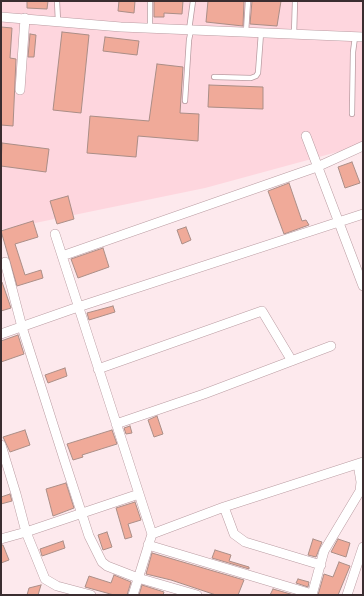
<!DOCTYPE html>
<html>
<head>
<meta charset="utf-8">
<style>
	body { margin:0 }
	#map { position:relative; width:364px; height:596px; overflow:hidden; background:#fde9ed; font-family:Inter,sans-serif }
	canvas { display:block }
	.frame { position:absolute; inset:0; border:2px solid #3a2d30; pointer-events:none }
</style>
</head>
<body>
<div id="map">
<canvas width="364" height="596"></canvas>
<div class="frame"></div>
</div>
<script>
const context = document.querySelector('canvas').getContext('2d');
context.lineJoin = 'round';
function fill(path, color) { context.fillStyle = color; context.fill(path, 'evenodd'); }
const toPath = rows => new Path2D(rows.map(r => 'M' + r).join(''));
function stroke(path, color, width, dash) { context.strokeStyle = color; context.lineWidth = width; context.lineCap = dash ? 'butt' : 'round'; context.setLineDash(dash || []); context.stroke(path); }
fill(toPath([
	[1,1,363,1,363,145,205,188,1,230]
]), '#fed6de');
const building = toPath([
	[27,1,48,1,47,9,27,8,27,1],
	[119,1,135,1,134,13,118,11,119,1],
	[154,1,183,1,182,14,164,13,164,17,154,17,154,1],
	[208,1,244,1,243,26,206,22,208,1],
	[252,1,281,1,277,26,250,24,252,1],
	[1,27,12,28,10,58,16,59,13,126,1,125,1,27],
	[62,32,89,35,81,113,53,110,62,32],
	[30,34,36,35,34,57,28,57,30,34],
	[105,37,139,41,137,55,103,51,105,37],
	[157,64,183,67,180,113,199,114,198,141,138,136,136,157,87,153,90,116,149,121,157,64],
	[209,85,263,87,263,109,208,107,209,85],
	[2,143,49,149,46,172,1,166,2,143],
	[352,162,360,183,345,188,338,167,352,162],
	[289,183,302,221,306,220,309,225,284,234,268,191,289,183],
	[68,196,74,219,57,224,50,201,68,196],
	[33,221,38,237,15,244,25,275,41,270,43,278,17,286,1,231,33,221],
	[186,227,191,240,182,244,177,230,186,227],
	[103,248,109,267,78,278,71,259,103,248],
	[1,282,2,282,11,308,1,311,1,282],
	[113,306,115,312,89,320,87,313,113,306],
	[18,335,24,354,1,362,1,341,18,335],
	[65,368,67,376,48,383,45,375,65,368],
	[157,416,163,434,154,437,148,420,157,416],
	[130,426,132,433,126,434,124,428,130,426],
	[25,430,30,445,10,452,3,437,25,430],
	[112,430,117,444,82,455,83,457,73,460,67,444,112,430],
	[66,483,74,508,53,516,46,489,66,483],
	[10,494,12,501,1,504,1,497,10,494],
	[135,502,141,520,128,524,132,537,125,539,116,508,135,502],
	[107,532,112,547,103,550,98,535,107,532],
	[313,539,322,542,316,557,308,555,313,539],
	[338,539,350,543,346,557,331,552,338,539],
	[63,541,65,548,42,556,40,549,63,541],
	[1,545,3,545,9,560,1,563,1,545],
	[215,550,231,555,229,561,249,567,249,569,212,558,215,550],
	[152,553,244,580,238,595,216,595,171,580,146,574,152,553],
	[339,562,350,566,338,595,318,595,324,574,333,577,339,562],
	[114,575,131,582,127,595,114,595,85,587,89,576,111,583,114,575],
	[298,579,309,582,308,587,296,583,298,579],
	[41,585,38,595,27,595,29,588,41,585],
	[142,585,164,592,163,595,139,595,142,585],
	[273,589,294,595,270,595,273,589]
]);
fill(building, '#f0aa99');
stroke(building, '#ab8e87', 1);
const lane = toPath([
	[57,1,58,21],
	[150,28,150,1],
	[189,30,193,1],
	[246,32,248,1],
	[294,34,295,1],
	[214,77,251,78,256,76,258,73,261,33],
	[185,101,189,40,191,30],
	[352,114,353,52,355,37]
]);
const street = toPath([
	[1,17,121,27,363,37],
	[20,90,25,18],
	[306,136,363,286],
	[55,234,152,534,133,595],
	[62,256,317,167,363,146],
	[5,262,22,327,64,459,89,536,102,562,107,566,138,578,197,595],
	[1,334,78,307,363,214],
	[98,369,262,311,292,361],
	[116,424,204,394,331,346],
	[1,445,16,494,26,532,1,539],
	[224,507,234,534,245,542,321,565],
	[152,534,224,507,363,462],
	[148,545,312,594],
	[91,595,57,586,45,579,26,532,139,494],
	[312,595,324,551,360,491,361,482,358,464],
	[347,595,363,547]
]);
stroke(lane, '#ba9ca2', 6);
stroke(street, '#ba9ca2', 10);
stroke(lane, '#fff', 4.5);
stroke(street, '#fff', 9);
</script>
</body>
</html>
